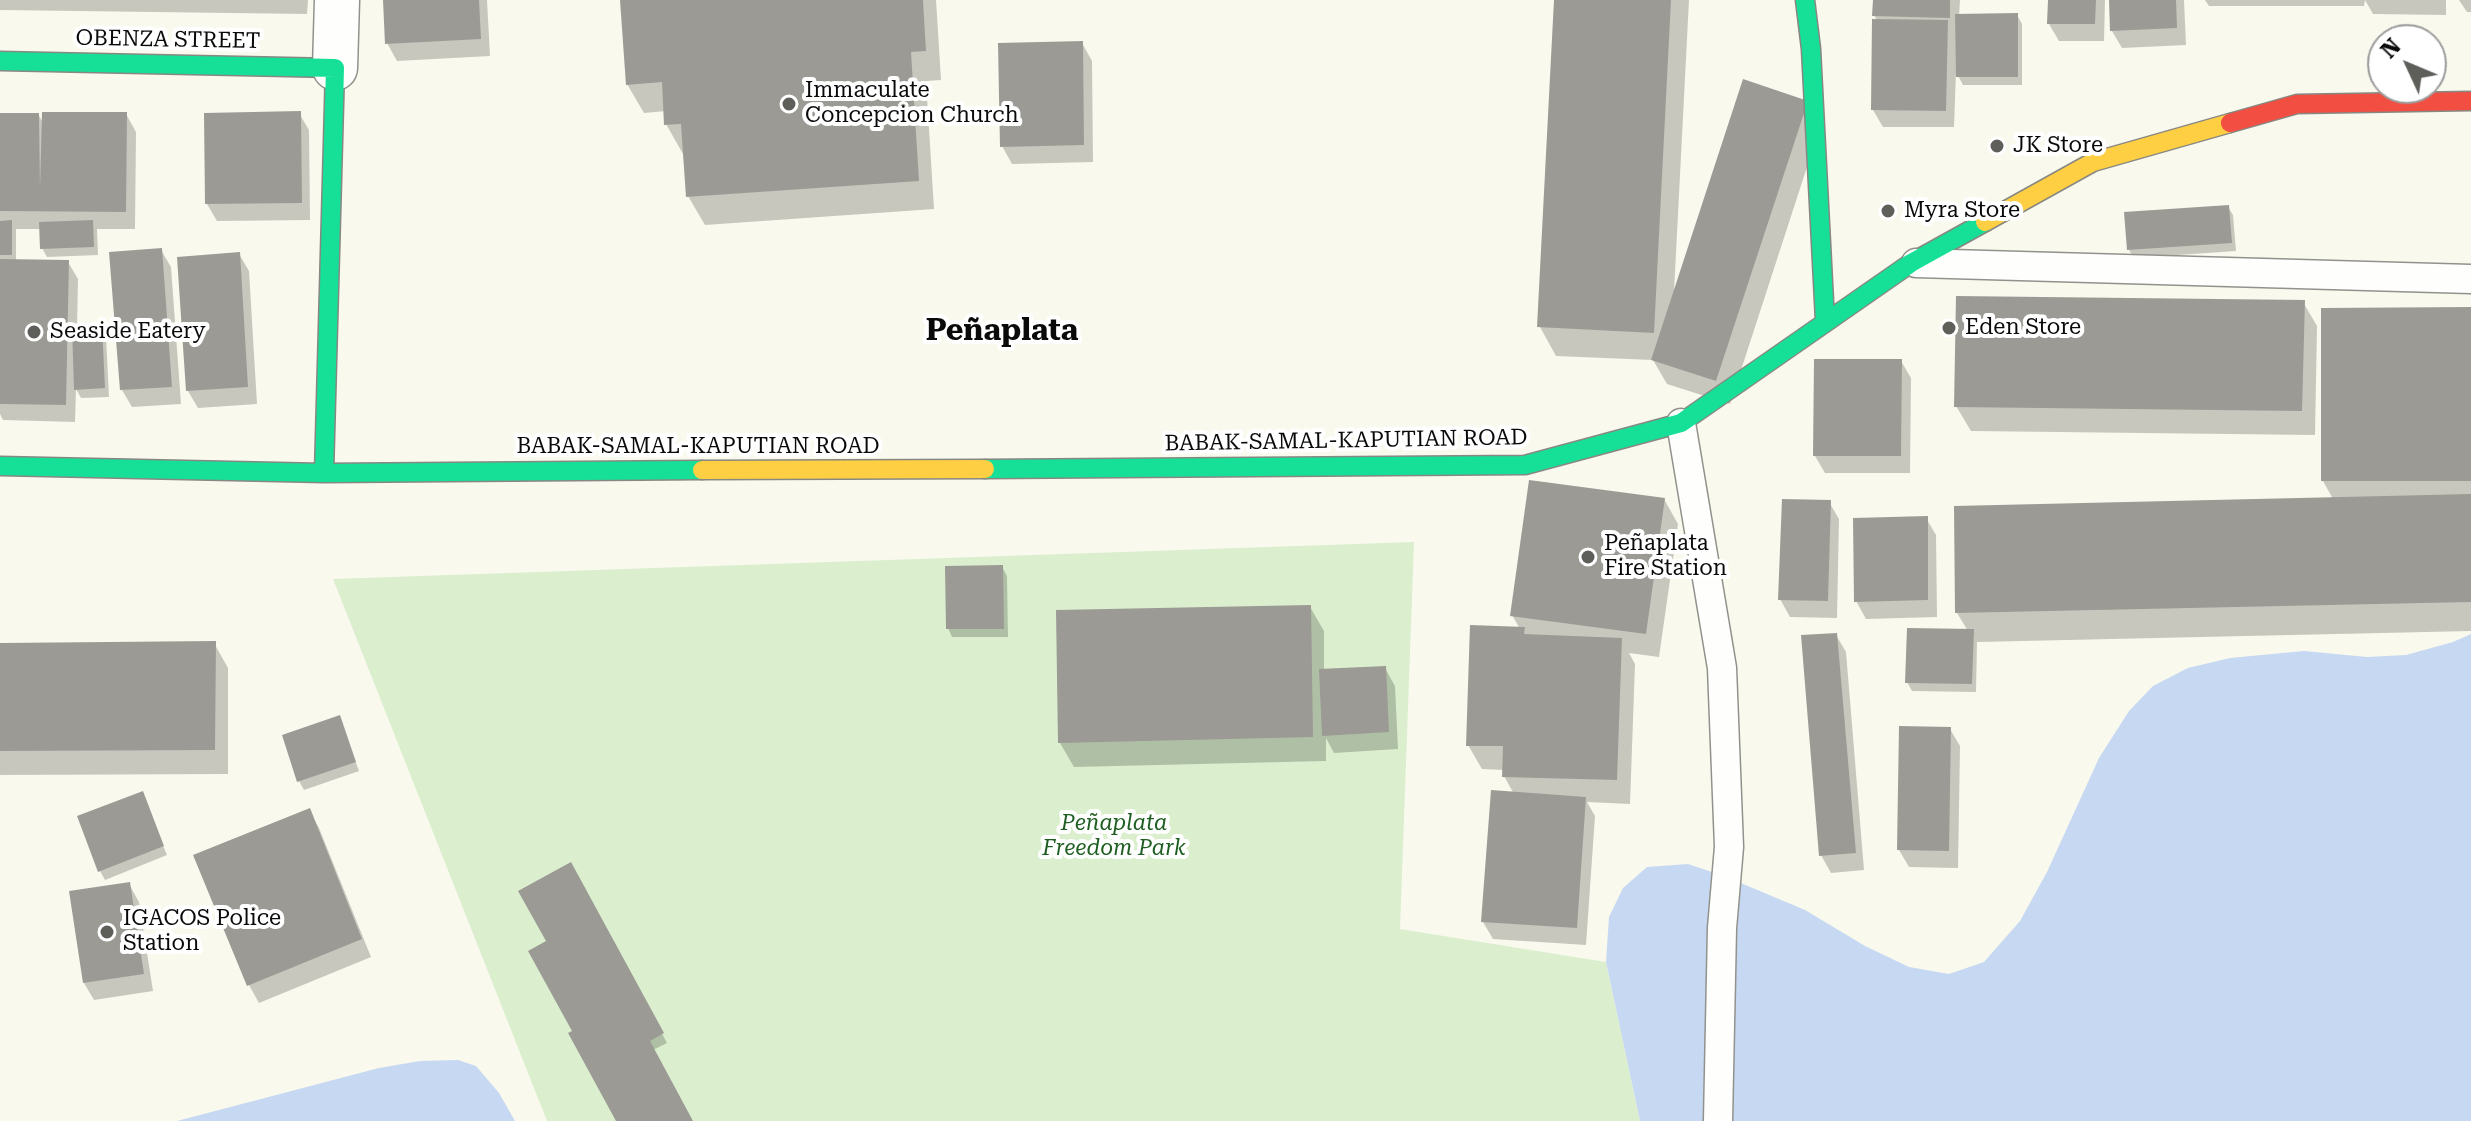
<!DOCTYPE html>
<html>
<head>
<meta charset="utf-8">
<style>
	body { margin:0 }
	#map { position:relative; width:2471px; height:1121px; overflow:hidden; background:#f9f9ee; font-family:"Roboto Serif",serif }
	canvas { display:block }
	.north { position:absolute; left:2367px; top:24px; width:80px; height:80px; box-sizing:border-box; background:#fff; border:2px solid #9d9d9d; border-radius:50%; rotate:314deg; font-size:22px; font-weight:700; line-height:32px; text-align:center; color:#0a0a0a }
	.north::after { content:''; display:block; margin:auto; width:28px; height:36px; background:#5e5e5a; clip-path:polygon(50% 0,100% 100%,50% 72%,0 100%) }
</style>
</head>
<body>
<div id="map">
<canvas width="2471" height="1121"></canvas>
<div class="north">N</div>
</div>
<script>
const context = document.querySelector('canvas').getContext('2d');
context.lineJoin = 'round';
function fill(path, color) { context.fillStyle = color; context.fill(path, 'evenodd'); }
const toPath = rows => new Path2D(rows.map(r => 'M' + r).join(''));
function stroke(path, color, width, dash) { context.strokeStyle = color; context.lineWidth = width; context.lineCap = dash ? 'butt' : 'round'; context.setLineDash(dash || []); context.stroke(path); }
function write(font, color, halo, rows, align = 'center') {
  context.font = font + ' "Roboto Serif",serif'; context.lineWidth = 8; context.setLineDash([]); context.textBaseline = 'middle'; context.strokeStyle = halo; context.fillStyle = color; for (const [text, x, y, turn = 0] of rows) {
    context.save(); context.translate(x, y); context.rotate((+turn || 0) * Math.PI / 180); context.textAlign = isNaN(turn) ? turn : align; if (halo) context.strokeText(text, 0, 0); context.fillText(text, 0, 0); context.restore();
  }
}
fill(toPath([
	[1414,542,1400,929,1606,962,1640,1121,547,1121,333,579]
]), '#dbefcf');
fill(toPath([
	[2471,634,2471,1121,1640,1121,1606,962,1609,917,1623,888,1647,867,1688,864,1724,876,1805,910,1865,946,1909,967,1949,974,1984,962,2020,921,2047,872,2099,758,2129,711,2153,686,2188,668,2230,658,2304,651,2367,657,2406,655,2453,642],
	[458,1060,476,1066,499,1093,515,1121,177,1121,379,1068,420,1061]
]), '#c6d8f2');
fill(toPath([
	[0,0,308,0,307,14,0,10],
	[385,0,487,0,490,56,397,61,387,43],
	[622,0,936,0,941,80,926,81,934,209,705,225,688,196,683,154,666,124,666,111,644,113,627,84],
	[1556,0,1689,0,1674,292,1806,102,1820,127,1730,404,1667,384,1653,360,1556,356,1540,327],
	[1875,0,1960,0,1959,16,2017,15,2022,24,2022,85,1963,85,1956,72,1954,127,1883,127,1873,110,1878,22,1874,15],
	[2050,0,2105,0,2104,41,2059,41,2049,24],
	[2111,0,2184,0,2186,45,2122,48,2112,31],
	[2205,0,2365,0,2364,6,2209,6],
	[2365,0,2446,0,2446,15,2373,14],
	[2459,0,2471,0,2471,12,2467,12],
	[1082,43,1092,61,1093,162,1012,164,1002,146],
	[299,113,309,130,310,220,217,221,207,204],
	[38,114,43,123,126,114,136,132,135,229,97,229,98,255,47,257,42,248,41,229,16,229,16,261,68,262,78,279,77,329,101,327,106,336,109,397,81,398,76,389,75,422,3,420,0,414,0,115],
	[2228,207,2233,215,2236,251,2134,258,2129,250],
	[161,250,171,267,181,404,132,407,122,390],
	[239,254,249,271,257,404,198,408,188,391],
	[2303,302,2317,326,2315,435,1971,431,1956,406],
	[2471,309,2471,631,1977,642,1976,692,1912,691,1907,682,1968,631,1957,613,2333,499,2323,481],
	[1901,361,1911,378,1910,473,1825,473,1815,456],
	[1664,499,1678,524,1659,657,1629,653,1635,664,1630,804,1587,802,1595,816,1586,945,1493,939,1483,922,1514,794,1504,776,1504,770,1482,769,1468,745,1520,629,1512,615],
	[1829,502,1839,519,1837,618,1790,617,1780,599],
	[1926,518,1936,535,1937,617,1866,619,1856,601],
	[1002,567,1007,576,1008,637,952,637,948,628],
	[1310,607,1324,631,1324,671,1385,668,1395,686,1398,749,1334,753,1326,738,1326,761,1074,767,1060,743],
	[1836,635,1846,652,1864,870,1831,873,1821,855],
	[214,643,228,668,228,774,0,775,0,645],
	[339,717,359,771,304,790,299,781],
	[1950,729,1960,746,1958,868,1909,867,1899,850],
	[142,794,167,855,105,880,100,871],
	[309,811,319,828,371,957,259,1003,249,985,196,856],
	[129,884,139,902,153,991,94,1000,84,983],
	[625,964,667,1043,653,1050,691,1121,618,1121]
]), '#0003');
fill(toPath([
	[383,0,479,0,481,39,385,44],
	[620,0,923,0,926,51,911,52,919,181,686,197,681,124,664,125,662,82,626,85],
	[1554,0,1671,0,1654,333,1537,327],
	[1873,0,1950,0,1950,18,1872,16],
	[2048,0,2096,0,2095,24,2047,24],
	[2109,0,2176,0,2177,28,2110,31],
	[2018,13,2018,77,1956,77,1955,14],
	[1872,19,1948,20,1946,111,1871,110],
	[1083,41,1084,145,1000,147,998,43],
	[1743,79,1808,101,1716,381,1651,360],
	[301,111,302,203,205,204,204,113],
	[42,112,127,112,126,212,0,211,0,113,39,113,40,188],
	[2229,205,2232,243,2127,250,2124,212],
	[12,220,12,255,0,255,0,221],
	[93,220,94,247,40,249,39,222],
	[162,248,172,387,120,390,109,252],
	[240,252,248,387,186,391,177,257],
	[0,259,69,260,66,405,0,404],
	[1956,296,2305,300,2302,411,1954,407],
	[2471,307,2471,481,2321,481,2321,308],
	[102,325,105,388,74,390,72,327],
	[1814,359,1902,359,1901,456,1813,456],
	[1529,480,1665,498,1646,634,1510,616],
	[2471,494,2471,602,1955,613,1954,506],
	[1782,499,1831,500,1828,601,1778,600],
	[1928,516,1928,600,1854,602,1853,518],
	[1003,565,1004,629,946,629,945,566],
	[1311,605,1313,737,1058,743,1056,610],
	[1470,625,1525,627,1524,634,1622,638,1617,780,1502,777,1503,746,1466,746],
	[1907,628,1974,629,1972,684,1905,683],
	[1837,633,1856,853,1819,856,1801,635],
	[216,641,215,750,0,751,0,643],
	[1386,666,1389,732,1322,736,1319,669],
	[340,715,356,762,297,782,282,735],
	[1899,726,1951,727,1949,851,1897,850],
	[1491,790,1586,797,1577,928,1481,922],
	[143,791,164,846,98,872,77,816],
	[310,808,362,939,247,986,193,855],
	[571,862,664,1033,650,1041,693,1121,616,1121,568,1033,572,1031,528,951,546,941,518,891],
	[130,882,144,974,83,983,69,891]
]), '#9b9a94');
const lane = toPath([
	[1916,263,2471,279],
	[1681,423,1722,668,1729,847,1722,928,1718,1121]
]);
const street = toPath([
	[335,68,337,0]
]);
const fast = toPath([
	[1805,0,1811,49,1825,321],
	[0,61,335,68,324,473],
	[0,466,324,473,702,470],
	[985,469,1525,465,1681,423,1911,263,1985,222]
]);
const slow = toPath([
	[1985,222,2093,162,2230,123],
	[702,470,985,469]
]);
const jam = toPath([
	[2230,123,2297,104,2471,101]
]);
stroke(lane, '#92928d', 31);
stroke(street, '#92928d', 47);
stroke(fast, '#888883', 21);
stroke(slow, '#888883', 21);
stroke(jam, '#888883', 21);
stroke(lane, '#fefefc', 28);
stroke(street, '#fefefc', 44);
stroke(fast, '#16e098', 18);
stroke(slow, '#ffcf43', 18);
stroke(jam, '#f24e42', 18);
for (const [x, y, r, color] of [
	[789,104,8,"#5e5e5a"],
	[1997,146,8,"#5e5e5a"],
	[1888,211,8,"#5e5e5a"],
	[1949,328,8,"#5e5e5a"],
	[34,332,8,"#5e5e5a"],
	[1588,557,8,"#5e5e5a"],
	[107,932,8,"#5e5e5a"]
]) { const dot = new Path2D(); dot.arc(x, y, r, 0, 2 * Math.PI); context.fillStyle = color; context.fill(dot); stroke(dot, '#fff', 3); }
write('22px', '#0a0a0a', '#fff', [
	["OBENZA STREET",168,40,1],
	["BABAK-SAMAL-KAPUTIAN ROAD",1346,441,-1],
	["BABAK-SAMAL-KAPUTIAN ROAD",698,447]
]);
write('22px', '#0a0a0a', '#fff', [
	["Immaculate",805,91],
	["Concepcion Church",805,116],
	["JK Store",2013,146],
	["Myra Store",1904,211],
	["Eden Store",1965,328],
	["Seaside Eatery",50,332],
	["Peñaplata",1604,544],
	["Fire Station",1604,569],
	["IGACOS Police",123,919],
	["Station",123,944]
], 'left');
write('italic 22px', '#1f5e21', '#fff', [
	["Peñaplata",1114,824],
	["Freedom Park",1114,849]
]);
write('bold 30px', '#0a0a0a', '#fff', [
	["Peñaplata",1002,331]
]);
</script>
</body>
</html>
